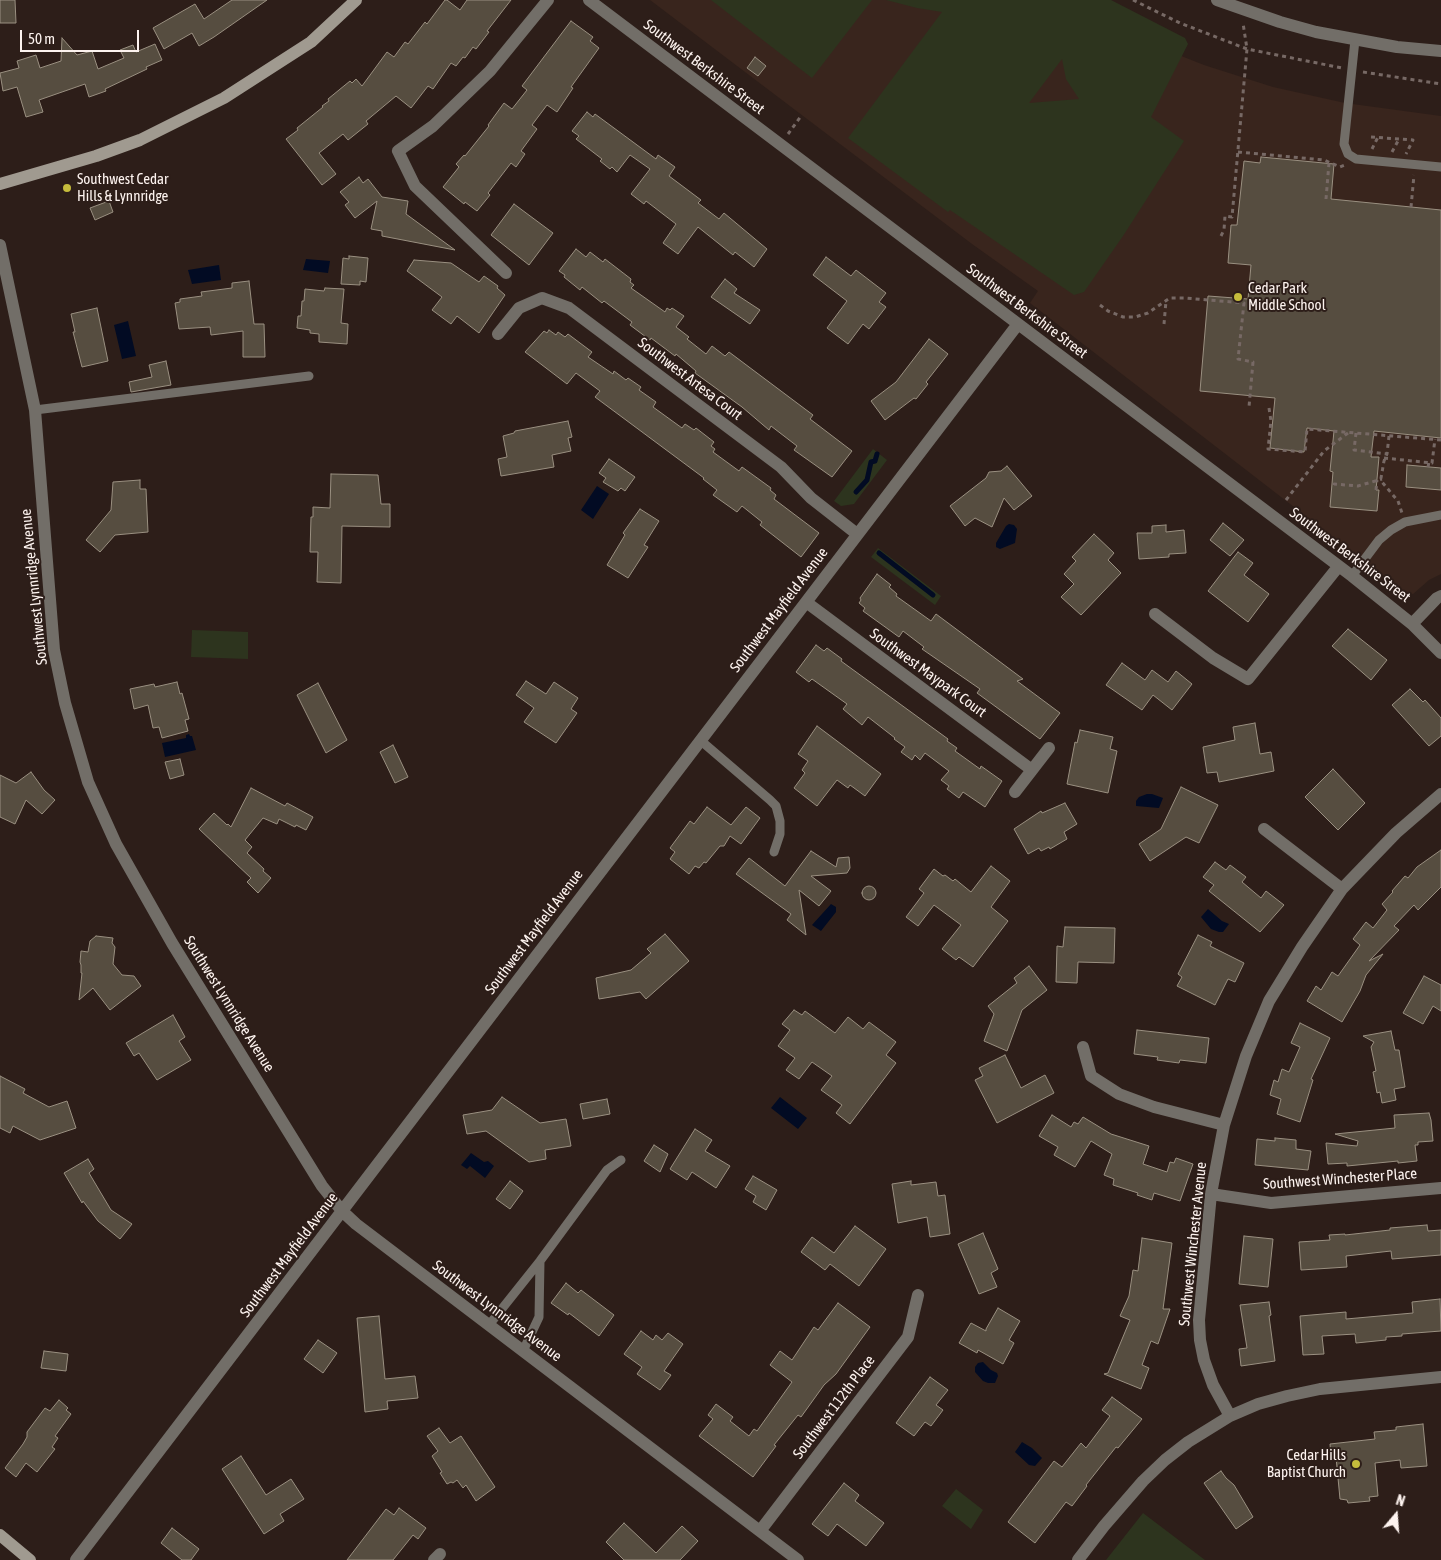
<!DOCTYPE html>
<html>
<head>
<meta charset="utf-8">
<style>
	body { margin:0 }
	#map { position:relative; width:1441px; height:1560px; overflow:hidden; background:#2d1e19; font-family:"Asap Condensed",sans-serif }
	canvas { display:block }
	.north { position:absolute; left:1371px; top:1490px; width:50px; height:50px; -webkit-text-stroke:4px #2d1e19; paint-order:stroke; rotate:18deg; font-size:14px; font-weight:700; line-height:20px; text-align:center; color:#fdf3ef }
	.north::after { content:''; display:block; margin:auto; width:18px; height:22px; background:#fdf3ef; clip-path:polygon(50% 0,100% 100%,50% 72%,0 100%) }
	.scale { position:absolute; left:20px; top:30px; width:119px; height:22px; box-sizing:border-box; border:2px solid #fdf3ef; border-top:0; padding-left:6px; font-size:15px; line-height:18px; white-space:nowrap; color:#fdf3ef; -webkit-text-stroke:4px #2d1e19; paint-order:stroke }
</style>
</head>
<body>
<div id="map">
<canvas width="1441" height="1560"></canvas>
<div class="north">N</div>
<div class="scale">50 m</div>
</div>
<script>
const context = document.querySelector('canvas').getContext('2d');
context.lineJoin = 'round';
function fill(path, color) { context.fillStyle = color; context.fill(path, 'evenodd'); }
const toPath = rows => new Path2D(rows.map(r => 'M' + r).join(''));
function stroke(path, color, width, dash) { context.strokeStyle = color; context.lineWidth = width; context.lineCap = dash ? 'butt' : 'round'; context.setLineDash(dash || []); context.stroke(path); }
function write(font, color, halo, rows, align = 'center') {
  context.font = font + ' "Asap Condensed",sans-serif'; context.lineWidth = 4; context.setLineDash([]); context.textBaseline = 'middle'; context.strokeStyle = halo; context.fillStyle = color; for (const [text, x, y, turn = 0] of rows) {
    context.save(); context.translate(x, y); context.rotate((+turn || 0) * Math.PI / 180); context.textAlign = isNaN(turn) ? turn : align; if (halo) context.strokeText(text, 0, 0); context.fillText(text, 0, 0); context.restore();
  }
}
fill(toPath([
	[650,0,1064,0,1141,40,1204,65,1273,87,1345,103,1441,116,1441,574,1429,580,1413,594,1404,592,1030,303,1038,291,972,244]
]), '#39251d');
fill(toPath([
	[711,0,872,0,812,78],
	[886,0,1111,0,1185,38,1188,44,1151,117,1184,141,1123,236,1084,292,1074,295,950,210,948,212,848,138,942,12,917,8],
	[1062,59,1066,79,1079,99,1029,103],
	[873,449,887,460,854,504,841,506,834,501],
	[878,548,941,596,935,605,871,557],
	[192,630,248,632,248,659,191,657],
	[956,1489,983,1510,971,1529,942,1506],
	[1143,1513,1205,1560,1106,1560]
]), '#2d341e');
fill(toPath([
	[306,259,330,261,328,273,303,270],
	[219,265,221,280,192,284,188,270],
	[128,321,136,356,122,359,114,325],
	[597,486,609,494,593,519,581,510],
	[1009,524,1014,525,1017,529,1015,543,1000,549,996,547,996,543,1006,526],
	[189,734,190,736,192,736,196,750,165,757,162,743,186,738,186,735],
	[1147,794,1152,794,1163,798,1159,808,1136,806,1136,801,1139,797],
	[831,904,836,907,836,912,821,931,812,925],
	[1208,909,1222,921,1229,924,1223,932,1219,932,1211,929,1201,917],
	[780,1097,807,1118,798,1129,771,1108],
	[471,1153,484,1162,488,1161,494,1166,485,1178,470,1166,467,1169,461,1165],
	[983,1362,991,1370,997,1373,998,1376,995,1383,988,1383,983,1381,975,1372,975,1367,978,1363],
	[1022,1442,1032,1448,1042,1458,1035,1466,1029,1465,1015,1452]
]), '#020b23');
stroke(toPath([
	[856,492,867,480,871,462,875,461,877,454],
	[879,553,933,595]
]), '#020b23', 5);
const building = toPath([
	[0,0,15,0,16,23,0,23,0,0],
	[232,0,267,0,214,37,199,46,192,33,164,49,153,28,195,4,204,19,232,0],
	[445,0,447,0,460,10,467,0,511,0,487,31,489,32,476,49,473,47,465,58,463,57,456,66,451,63,433,89,428,86,411,108,396,96,366,121,368,124,348,140,343,134,319,153,336,174,322,185,286,139,298,130,297,128,323,107,322,106,329,101,328,99,350,81,352,83,356,79,362,86,387,52,394,57,405,42,408,44,425,22,427,24,445,0],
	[571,21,593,37,590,41,599,48,571,87,573,88,557,112,547,105,532,125,537,129,521,151,525,154,516,167,511,163,488,193,490,195,477,211,465,202,464,204,443,187,459,167,456,164,464,155,465,156,489,126,488,125,504,103,512,109,527,90,522,86,571,21],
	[62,38,77,55,92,51,98,69,124,58,120,50,133,45,136,52,155,44,162,60,146,67,147,69,105,89,106,91,89,97,85,84,39,100,43,112,26,117,17,87,3,91,0,73,19,68,17,61,36,55,40,68,61,61,62,38],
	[755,57,766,66,758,76,747,68,755,57],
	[587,112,593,117,595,114,656,159,658,155,675,167,669,176,701,200,698,203,719,219,724,213,767,249,754,267,735,252,733,255,698,227,678,254,663,243,676,224,646,201,644,204,631,194,650,169,630,155,617,172,612,167,610,169,600,161,602,159,576,139,579,136,572,131,587,112],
	[1261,157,1334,164,1331,199,1441,210,1441,438,1374,431,1371,457,1379,457,1376,490,1379,490,1377,511,1330,507,1333,472,1330,471,1334,431,1307,428,1304,452,1270,448,1275,398,1200,391,1208,296,1248,299,1251,265,1228,263,1231,225,1237,225,1244,161,1260,163,1261,157],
	[359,177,363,183,368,179,382,197,408,201,406,214,455,250,382,236,382,231,371,229,377,201,355,218,345,205,349,202,340,192,359,177],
	[109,201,113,212,95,220,90,208,109,201],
	[514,204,553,233,529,265,491,235,514,204],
	[576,249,586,257,590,252,603,262,605,259,631,279,630,282,634,285,631,288,665,312,667,308,670,310,672,308,684,316,676,327,689,337,687,339,706,354,712,346,725,356,729,352,813,415,810,419,852,451,832,477,794,450,797,446,771,426,769,430,742,407,695,373,696,371,676,354,675,356,651,338,650,340,630,325,632,322,604,301,602,303,582,287,580,290,564,277,565,275,559,271,576,249],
	[349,256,368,258,366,282,360,281,360,285,341,284,343,258,349,259,349,256],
	[826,257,851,276,856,270,886,293,879,302,886,307,869,329,863,324,848,344,827,328,847,301,813,275,826,257],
	[414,260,451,263,479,282,484,276,498,286,497,288,505,295,479,333,457,316,451,324,432,310,442,297,407,271,414,260],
	[725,279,737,289,734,293,760,310,750,324,711,297,725,279],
	[249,281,254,324,264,324,265,357,243,357,243,331,211,335,210,327,179,329,175,303,180,302,180,299,202,296,201,292,232,288,232,283,249,281],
	[325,288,344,289,341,323,348,324,347,344,319,342,319,334,310,333,310,330,297,328,298,316,301,316,302,301,304,301,305,289,324,291,325,288],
	[97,308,108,361,82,367,73,332,75,332,71,314,97,308],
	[549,330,556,335,558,332,565,337,568,334,592,352,588,357,613,374,614,371,626,380,628,378,641,387,639,390,656,402,653,407,682,428,685,424,694,430,696,428,714,442,711,446,715,449,713,452,739,471,742,467,771,488,770,490,776,495,774,499,819,533,801,557,760,525,762,522,742,506,737,512,713,495,717,490,703,479,704,478,595,397,600,391,576,373,567,384,525,352,544,331,547,333,549,330],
	[929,339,948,354,926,382,928,384,916,399,914,398,885,420,871,401,896,382,929,339],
	[166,361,171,385,131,392,129,382,152,377,149,365,166,361],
	[568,421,572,437,568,438,571,451,552,455,554,467,501,476,498,459,507,457,503,436,514,433,515,431,568,421],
	[609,459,635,477,625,491,621,488,618,491,603,482,606,478,599,473,609,459],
	[1407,465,1441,468,1441,490,1406,487,1407,465],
	[1007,466,1032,496,1014,510,1004,498,992,527,975,518,965,526,950,506,986,478,989,472,1001,471,1007,466],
	[331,474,378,475,381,504,390,504,390,527,342,526,341,583,317,582,318,552,310,552,311,517,313,517,313,507,330,508,331,474],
	[140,480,140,489,146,489,148,532,115,535,100,552,86,540,111,510,113,482,140,480],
	[640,509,659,521,644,545,648,547,628,578,607,565,625,535,623,533,640,509],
	[1223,523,1244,540,1230,556,1210,540,1223,523],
	[1166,525,1166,532,1184,530,1186,553,1169,554,1169,557,1139,559,1137,533,1152,533,1152,526,1166,525],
	[1094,534,1114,553,1108,560,1121,573,1081,615,1061,597,1074,584,1064,574,1076,561,1072,557,1094,534],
	[1238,552,1253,563,1244,575,1269,594,1248,622,1208,591,1238,552],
	[877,574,891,585,889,587,897,594,896,596,931,621,936,614,1023,679,1017,681,1060,713,1040,739,977,693,980,689,922,649,924,647,903,631,899,637,863,611,865,608,859,603,861,600,860,598,877,574],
	[1348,629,1387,660,1371,680,1332,646,1348,629],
	[816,645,824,651,827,648,842,659,841,661,948,739,947,741,957,748,955,751,980,769,981,766,1002,781,985,807,963,792,959,798,947,789,949,786,941,780,949,771,925,753,920,760,915,755,912,760,901,752,905,747,894,739,895,738,868,717,862,725,843,709,847,704,812,679,809,682,796,672,816,645],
	[1122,663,1145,680,1152,670,1168,682,1176,671,1192,684,1172,710,1153,695,1142,710,1106,685,1122,663],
	[526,681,546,694,554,682,578,698,571,709,577,713,556,743,524,722,534,708,516,695,526,681],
	[177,682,180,694,182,693,189,719,185,720,188,731,162,738,159,727,153,728,148,705,134,709,130,689,154,684,155,687,177,682],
	[318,683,347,740,326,753,297,695,318,683],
	[1410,689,1423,702,1425,700,1441,718,1441,736,1429,746,1392,705,1410,689],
	[1255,723,1260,754,1271,752,1274,771,1219,782,1217,772,1207,773,1203,747,1235,740,1233,727,1255,723],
	[817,726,881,774,865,796,850,785,848,788,837,780,817,806,794,788,805,773,802,770,808,761,798,754,817,726],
	[1080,730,1113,737,1110,749,1117,751,1108,793,1067,784,1075,742,1077,743,1080,730],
	[393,745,408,777,395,783,380,752,393,745],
	[180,759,184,775,170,779,165,762,180,759],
	[1333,769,1365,803,1338,830,1305,797,1333,769],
	[31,772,44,790,55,800,42,814,26,800,15,824,0,817,0,775,16,783,31,772],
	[1181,787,1218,805,1199,843,1186,837,1150,861,1139,844,1161,829,1181,787],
	[251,788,285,806,287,803,313,817,306,830,296,825,295,827,279,819,277,824,263,818,245,840,252,847,247,853,264,869,263,871,271,878,258,893,247,882,251,878,199,829,214,813,227,825,228,824,231,827,251,788],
	[1065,803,1077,824,1064,832,1067,839,1050,849,1049,847,1041,851,1039,848,1028,854,1014,829,1041,811,1042,813,1065,803],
	[707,807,731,825,746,807,760,818,741,844,730,836,724,846,720,846,706,863,704,862,699,868,695,866,689,874,670,859,675,852,670,848,690,821,694,824,707,807],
	[1441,850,1441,887,1418,910,1414,905,1394,926,1399,930,1369,961,1383,954,1366,975,1360,991,1342,1022,1307,1001,1316,986,1321,990,1332,972,1338,976,1360,945,1353,939,1366,922,1373,928,1387,910,1382,904,1393,892,1392,891,1405,876,1408,878,1417,867,1441,850],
	[811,851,836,867,838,858,849,857,850,868,847,873,811,876,831,891,819,906,799,890,806,935,787,920,791,914,736,874,749,858,785,886,811,851],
	[1215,862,1226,870,1230,865,1246,877,1242,882,1261,898,1266,891,1284,905,1260,932,1209,891,1214,885,1203,877,1215,862],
	[991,866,1010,881,991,907,1008,921,973,967,959,957,956,960,942,949,961,925,934,905,918,926,906,917,924,893,919,889,934,869,943,876,945,875,953,881,955,879,971,892,991,866],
	'862 893a7 7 0 1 1 14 0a7 7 0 1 1-14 0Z',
	[1065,927,1115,928,1114,963,1078,962,1077,983,1056,982,1057,946,1063,947,1065,927],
	[665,934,689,961,646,999,640,992,599,999,596,978,631,970,651,953,647,949,665,934],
	[1198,935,1212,942,1210,946,1244,963,1235,982,1228,979,1215,1005,1177,986,1182,977,1178,974,1198,935],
	[96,936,113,938,112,943,115,947,113,964,122,975,134,976,141,986,110,1010,93,988,79,1000,82,973,81,973,81,965,80,962,81,951,88,952,90,941,96,936],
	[1029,966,1047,990,1022,1010,1007,1051,984,1041,994,1014,988,1006,1017,983,1014,978,1029,966],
	[1424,976,1441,985,1441,1011,1433,1006,1423,1024,1403,1013,1424,976],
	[794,1010,802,1015,805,1011,835,1033,848,1017,863,1029,869,1022,896,1042,886,1055,896,1063,850,1124,836,1113,842,1105,821,1090,832,1076,812,1062,799,1079,786,1070,795,1058,778,1046,790,1030,782,1024,794,1010],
	[173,1015,185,1037,179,1041,191,1060,157,1080,139,1053,134,1056,126,1043,173,1015],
	[1300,1023,1330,1038,1311,1079,1313,1080,1300,1122,1277,1114,1281,1099,1270,1095,1274,1080,1278,1082,1282,1069,1289,1072,1300,1047,1291,1043,1300,1023],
	[1137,1030,1209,1038,1206,1063,1180,1060,1179,1063,1157,1060,1158,1057,1134,1054,1137,1030],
	[1391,1031,1395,1050,1399,1050,1405,1087,1394,1089,1396,1100,1382,1103,1380,1092,1377,1093,1373,1072,1376,1071,1371,1047,1374,1042,1363,1036,1391,1031],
	[1005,1055,1021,1088,1045,1075,1054,1093,997,1123,975,1080,983,1076,979,1068,1005,1055],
	[0,1076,25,1089,23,1093,49,1107,67,1101,76,1128,40,1140,13,1126,10,1133,0,1128,0,1076],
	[502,1097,540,1123,566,1119,571,1146,545,1150,546,1159,529,1162,486,1131,467,1134,463,1115,492,1110,502,1097],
	[607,1099,610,1114,583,1119,580,1104,607,1099],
	[1429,1113,1431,1120,1433,1141,1418,1142,1418,1145,1415,1145,1417,1161,1398,1163,1398,1161,1347,1166,1347,1163,1328,1164,1326,1143,1357,1146,1358,1141,1335,1134,1395,1128,1394,1115,1429,1113],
	[1052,1115,1071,1127,1074,1122,1078,1124,1083,1117,1111,1134,1149,1146,1143,1164,1167,1172,1170,1162,1174,1163,1176,1158,1193,1164,1180,1201,1154,1193,1152,1200,1137,1195,1138,1193,1113,1185,1114,1179,1104,1175,1112,1154,1091,1141,1075,1167,1054,1155,1058,1147,1039,1136,1052,1115],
	[695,1129,712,1140,705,1151,730,1166,716,1188,692,1172,687,1180,670,1169,695,1129],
	[1275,1138,1296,1140,1296,1149,1311,1151,1308,1170,1255,1165,1257,1139,1275,1141,1275,1138],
	[654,1145,668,1154,660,1172,644,1161,654,1145],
	[88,1159,94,1169,89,1173,111,1210,132,1224,120,1239,98,1221,83,1201,82,1203,64,1173,88,1159],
	[753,1176,777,1190,766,1210,753,1202,756,1196,745,1189,753,1176],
	[510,1181,523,1191,510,1209,496,1199,510,1181],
	[911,1181,911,1185,936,1182,938,1196,945,1195,950,1234,930,1237,927,1217,898,1223,892,1184,911,1181],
	[1427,1225,1428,1231,1441,1230,1441,1255,1392,1259,1391,1251,1346,1256,1347,1267,1301,1270,1299,1242,1330,1240,1329,1235,1345,1234,1345,1235,1390,1230,1390,1228,1427,1225],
	[855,1226,886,1249,859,1286,830,1264,825,1270,801,1252,812,1237,834,1253,855,1226],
	[983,1233,998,1269,991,1273,997,1287,979,1294,958,1244,983,1233],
	[1244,1236,1273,1239,1268,1287,1239,1284,1244,1236],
	[1142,1238,1172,1243,1163,1309,1170,1309,1158,1344,1151,1341,1142,1365,1149,1368,1141,1389,1104,1374,1108,1373,1130,1320,1120,1316,1129,1296,1133,1270,1138,1271,1142,1238],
	[566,1283,578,1293,581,1290,614,1315,599,1336,569,1313,568,1315,551,1303,566,1283],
	[1440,1299,1441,1331,1402,1334,1402,1336,1386,1337,1386,1340,1356,1343,1355,1334,1322,1336,1324,1354,1303,1355,1300,1316,1346,1312,1346,1319,1413,1313,1412,1302,1440,1299],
	[1269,1302,1271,1315,1269,1316,1275,1361,1241,1366,1239,1349,1247,1348,1240,1305,1269,1302],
	[838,1303,870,1327,836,1374,824,1385,801,1417,798,1415,774,1445,776,1446,753,1477,699,1436,713,1419,708,1415,716,1404,733,1417,730,1421,749,1436,754,1429,757,1431,792,1382,770,1365,780,1351,792,1360,814,1327,818,1330,838,1303],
	[998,1308,1020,1321,1009,1340,1014,1343,1003,1364,978,1350,977,1353,959,1343,971,1323,986,1331,986,1329,998,1308],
	[379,1316,385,1379,415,1376,418,1398,387,1401,388,1409,365,1412,357,1318,379,1316],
	[641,1331,653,1340,656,1335,662,1340,668,1333,683,1344,664,1371,671,1375,660,1390,637,1374,642,1367,624,1354,641,1331],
	[318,1340,337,1353,323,1373,304,1359,318,1340],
	[44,1351,68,1354,66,1371,41,1368,44,1351],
	[930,1377,948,1390,936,1405,943,1410,931,1426,925,1422,914,1436,896,1423,930,1377],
	[1112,1397,1142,1419,1118,1448,1116,1447,1086,1485,1087,1486,1072,1506,1066,1502,1035,1543,1008,1522,1054,1461,1062,1467,1081,1443,1086,1448,1110,1416,1102,1410,1112,1397],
	[59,1400,68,1408,66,1410,71,1414,55,1436,58,1438,52,1447,55,1449,37,1472,26,1463,16,1477,5,1468,23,1444,27,1437,27,1432,45,1408,50,1411,59,1400],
	[1423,1424,1427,1466,1401,1468,1400,1460,1375,1463,1378,1496,1369,1497,1370,1501,1348,1503,1347,1500,1340,1499,1336,1457,1331,1457,1330,1444,1375,1439,1374,1432,1396,1430,1396,1427,1423,1424],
	[439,1428,450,1443,461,1436,495,1487,476,1501,466,1485,463,1488,457,1480,453,1483,451,1482,447,1484,440,1473,442,1472,432,1456,438,1451,427,1436,439,1428],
	[241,1456,266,1495,291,1479,304,1499,280,1514,284,1521,264,1534,222,1469,241,1456],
	[1221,1471,1226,1478,1234,1485,1253,1517,1236,1529,1204,1483,1221,1471],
	[844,1483,859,1495,855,1501,884,1523,866,1546,837,1524,828,1536,812,1524,844,1483],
	[399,1508,426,1528,418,1539,413,1535,393,1560,347,1560,386,1509,394,1515,399,1508],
	[624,1523,656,1553,682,1526,698,1541,680,1560,624,1560,606,1542,624,1523],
	[172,1528,199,1549,191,1560,182,1560,161,1543,172,1528]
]);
fill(building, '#564d40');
stroke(building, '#9a9081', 1);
stroke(toPath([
	[1133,0,1180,23,1247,49,1342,68],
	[1363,72,1441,84],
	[788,134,801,116],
	[1371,137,1413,140,1406,154],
	[1372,149,1378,137],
	[1238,152,1324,160,1340,167,1345,165],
	[1392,152,1399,139],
	[1326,199,1329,163],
	[1411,207,1414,175],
	[1221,236,1224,230,1225,216,1232,217,1247,49,1243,23],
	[1100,305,1108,311,1123,317,1135,317,1148,313,1170,298,1185,298,1244,303,1238,359,1253,362,1249,407],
	[1164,324,1166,301],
	[1048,330,1052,325],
	[1269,408,1271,421,1268,449,1305,452,1307,429,1441,440],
	[1356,433,1354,450,1387,454],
	[1389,436,1387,454,1384,461,1381,478,1382,482,1398,501,1402,513],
	[1384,458,1432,463,1435,439],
	[1428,467,1429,462],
	[1334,485,1334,484,1358,486,1382,479],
	[1376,490,1377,480],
	[1286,500,1324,451,1348,433]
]), '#776965', 3, [4, 4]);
stroke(toPath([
	[1355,40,1344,144,1348,154,1356,159,1441,167],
	[35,410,309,376],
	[1352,576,1379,540,1391,530,1405,522,1441,515],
	[700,740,770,800,776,806,780,821,780,834,774,852],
	[489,1325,540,1261,607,1170,621,1160],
	[523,1351,539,1317,540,1261]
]), '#726e68', 9);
stroke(toPath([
	[589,0,1352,576,1412,624,1441,653],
	[0,245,35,410,54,650,65,703,88,782,116,844,172,943,322,1186,342,1211,356,1224,798,1560],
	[506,273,415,186,398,151,433,126,490,71,548,0],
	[498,334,519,308,542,298,569,308,781,467,811,498,857,534],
	[806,602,1032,770],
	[1155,614,1213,658,1248,679,1338,567],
	[1412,624,1437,598,1441,596],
	[1015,792,1049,748],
	[1264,829,1342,889],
	[1083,1047,1091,1076,1119,1094,1154,1107,1224,1125],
	[1211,1194,1271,1203,1441,1188],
	[1230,1416,1213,1385,1204,1360,1200,1340,1199,1320,1211,1194,1224,1125,1246,1056,1269,1001,1302,947,1342,889,1396,833,1441,794],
	[760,1531,908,1337,918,1295],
	[76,1560,1018,324],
	[434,1560,440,1554],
	[1078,1560,1104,1526,1143,1481,1165,1460,1188,1442,1230,1416,1258,1404,1287,1396,1320,1389,1441,1377]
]), '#726e68', 12);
stroke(toPath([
	[1217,0,1280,22,1316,32,1397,47,1441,51]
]), '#726e68', 12);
stroke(toPath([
	[0,184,96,156,140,140,224,98,311,42,356,0],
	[0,1535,30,1560]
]), '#a09a90', 12);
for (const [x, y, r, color] of [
	[67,188,5,"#c6bc3c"],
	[1238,297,5,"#c6bc3c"],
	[1356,1464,5,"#c6bc3c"]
]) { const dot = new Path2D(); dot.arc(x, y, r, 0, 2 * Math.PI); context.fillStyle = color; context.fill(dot); stroke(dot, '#2d1e19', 2); }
write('15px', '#fdf3ef', '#2d1e19', [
	["Southwest Berkshire Street",704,67,37],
	["Southwest Berkshire Street",1027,311,37],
	["Southwest Artesa Court",690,379,37],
	["Southwest Berkshire Street",1350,555,37],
	["Southwest Lynnridge Avenue",34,587,-96],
	["Southwest Mayfield Avenue",779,610,-53],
	["Southwest Maypark Court",928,673,36],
	["Southwest Mayfield Avenue",534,932,-53],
	["Southwest Lynnridge Avenue",229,1004,58],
	["Southwest Winchester Place",1340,1179,-4],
	["Southwest Winchester Avenue",1193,1244,-84],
	["Southwest Mayfield Avenue",289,1255,-53],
	["Southwest Lynnridge Avenue",497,1311,37],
	["Southwest 112th Place",834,1407,-53]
]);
write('15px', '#fdf3ef', '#2d1e19', [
	["Southwest Cedar",77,179],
	["Hills & Lynnridge",77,196],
	["Cedar Park",1248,288],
	["Middle School",1248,305],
	["Cedar Hills",1346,1455,"right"],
	["Baptist Church",1346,1472,"right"]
], 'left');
</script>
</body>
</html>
